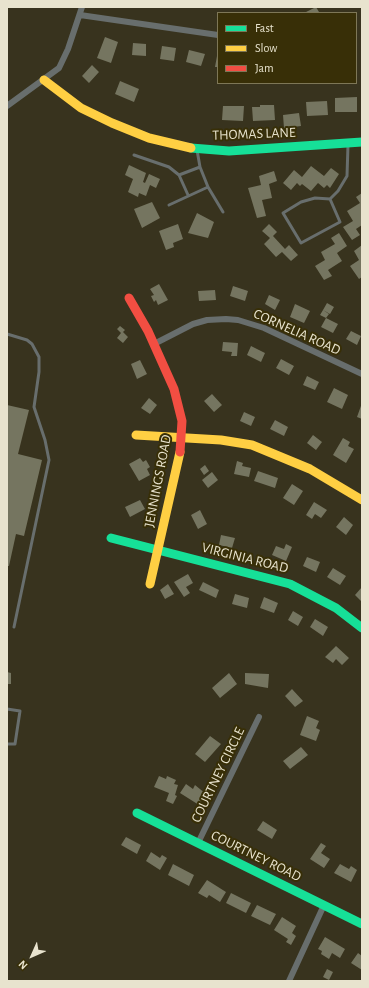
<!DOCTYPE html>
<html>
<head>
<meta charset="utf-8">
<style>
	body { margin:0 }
	#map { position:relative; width:369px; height:988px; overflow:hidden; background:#38331e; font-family:"Alegreya Sans",sans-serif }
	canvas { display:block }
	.frame { position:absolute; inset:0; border:8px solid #e8e3ce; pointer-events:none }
	.legend { position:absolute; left:217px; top:12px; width:140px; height:72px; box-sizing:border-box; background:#382f07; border:1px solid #7e7757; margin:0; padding:5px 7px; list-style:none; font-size:12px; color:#e8e3ce }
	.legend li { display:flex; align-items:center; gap:8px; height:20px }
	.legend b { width:20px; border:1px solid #7e7757 }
	.north { position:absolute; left:12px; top:936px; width:40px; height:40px; -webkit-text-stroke:3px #382f07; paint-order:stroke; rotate:225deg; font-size:11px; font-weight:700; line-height:16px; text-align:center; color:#e8e3ce }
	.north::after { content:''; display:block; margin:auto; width:14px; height:18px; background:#e8e3ce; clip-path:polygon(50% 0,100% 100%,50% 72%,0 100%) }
</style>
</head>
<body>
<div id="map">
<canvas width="369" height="988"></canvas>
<div class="frame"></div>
<ul class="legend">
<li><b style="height:5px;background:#16e098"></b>Fast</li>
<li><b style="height:5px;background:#ffcf43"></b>Slow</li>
<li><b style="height:5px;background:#f24e42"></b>Jam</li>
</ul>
<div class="north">N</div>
</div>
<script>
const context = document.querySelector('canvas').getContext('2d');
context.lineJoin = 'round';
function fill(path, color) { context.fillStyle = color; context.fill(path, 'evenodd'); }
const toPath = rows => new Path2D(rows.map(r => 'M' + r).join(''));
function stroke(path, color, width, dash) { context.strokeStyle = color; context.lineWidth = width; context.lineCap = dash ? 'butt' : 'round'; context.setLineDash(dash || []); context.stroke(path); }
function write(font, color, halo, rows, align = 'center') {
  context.font = font + ' "Alegreya Sans",sans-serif'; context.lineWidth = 4; context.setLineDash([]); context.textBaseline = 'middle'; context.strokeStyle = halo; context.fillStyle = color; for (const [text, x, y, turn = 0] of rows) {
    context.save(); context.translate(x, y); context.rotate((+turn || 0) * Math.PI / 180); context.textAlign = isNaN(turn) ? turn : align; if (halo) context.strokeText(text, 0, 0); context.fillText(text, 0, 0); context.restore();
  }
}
fill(toPath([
	[316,7,319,12,304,13],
	[105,37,118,42,111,63,97,58],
	[133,43,146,44,146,56,132,55],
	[162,46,176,48,174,61,160,59],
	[189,50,205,54,201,66,186,62],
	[217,56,218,56,218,67,215,67],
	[92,65,99,72,89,83,82,76],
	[120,81,139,89,134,102,115,94],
	[357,97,357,112,335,112,335,98],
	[327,101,328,115,307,116,306,102],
	[260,105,274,105,275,120,253,121,252,107,260,107],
	[223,106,244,106,243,121,222,120],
	[299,113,301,126,284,128,283,115],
	[129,165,146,173,143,182,145,183,149,174,160,179,156,188,150,185,146,196,139,193,138,197,128,192,133,179,125,175],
	[311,166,324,176,331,168,339,174,330,188,327,185,324,188,318,183,311,191,302,184,300,186,297,183,291,190,283,183,294,170,302,177],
	[274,171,277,181,269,184,272,198,262,200,266,216,257,218,248,188,261,185,259,176],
	[362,193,362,225,356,229,360,235,352,240,343,227,353,221,347,211,360,203,356,197],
	[152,202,160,218,142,228,134,209],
	[197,213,214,222,208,238,188,233],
	[178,224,183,239,173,243,174,247,166,250,159,231],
	[269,224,277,232,273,236,285,249,289,245,298,255,291,261,282,252,276,257,264,244,270,238,262,231],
	[339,233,347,246,337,253,342,261,328,270,332,276,324,280,315,266,325,260,321,252,335,244,331,238],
	[362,245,362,277,359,279,350,266,359,260,354,251],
	[159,284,168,300,158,305,156,300,154,302,151,296,154,295,150,289],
	[233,286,248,291,245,301,230,296],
	[215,290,216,300,199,301,198,291],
	[269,295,280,300,275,310,265,304],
	[327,303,334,307,330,314,323,310],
	[295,304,310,311,304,323,290,317],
	[323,310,329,314,326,318,320,315],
	[326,318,338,324,333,333,321,327],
	[120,326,125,330,123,332,128,337,123,343,117,338,121,333,117,329],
	[351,331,361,336,357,345,346,339],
	[223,342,238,343,237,356,231,356,232,352,222,351],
	[251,346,265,353,261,362,247,355],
	[281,359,294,366,289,375,276,368],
	[140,360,147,374,137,379,131,364],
	[307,376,319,382,315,390,303,385],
	[334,388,348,395,342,409,327,402],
	[212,394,222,405,214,412,204,401],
	[149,398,157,405,150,414,141,408],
	[362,403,362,419,357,417],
	[7,405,29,410,18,454,42,460,24,536,16,534,9,566,7,566],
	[244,412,255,417,251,426,240,421],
	[275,420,288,427,284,436,270,429],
	[313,435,322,442,316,450,307,443],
	[343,438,350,442,348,446,354,449,346,463,333,455],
	[140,458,143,462,146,460,150,467,147,469,150,475,139,481,129,464],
	[237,461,243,463,242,466,251,468,249,477,234,474],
	[205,465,209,471,204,475,200,469],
	[258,471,278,478,275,488,254,481],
	[212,472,218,480,208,488,202,480],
	[292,484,303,491,294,505,283,498],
	[140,500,145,509,130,517,125,507],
	[314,502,327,510,321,518,315,514,312,519,306,515],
	[200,510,207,524,198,529,191,515],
	[344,517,353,525,346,535,336,527],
	[221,535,235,538,232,548,219,545],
	[286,544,292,547,286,561,272,555,276,546,284,549],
	[307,557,320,562,316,572,303,566],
	[333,568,346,576,340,585,327,577],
	[188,574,193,583,186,587,190,593,184,597,174,582],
	[203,582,219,590,216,598,199,590],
	[168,584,174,594,165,599,160,590],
	[362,587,362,602,355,595],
	[235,594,249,598,247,608,232,604],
	[264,597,278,603,274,613,260,608],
	[293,611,303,617,298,626,288,620],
	[315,619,328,627,323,636,310,627],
	[336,646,349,658,342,665,336,659,333,663,325,657],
	[7,672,11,673,11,684,7,684],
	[229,673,237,684,220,698,212,688],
	[245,673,269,674,268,688,245,684],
	[292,689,303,701,295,707,285,696],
	[307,716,319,721,316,728,320,730,316,741,300,735],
	[210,736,221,744,205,762,195,754],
	[301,747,308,755,290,769,283,761],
	[159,776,166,779,167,776,176,780,174,784,178,785,175,795,177,796,173,804,166,801,169,793,154,787],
	[186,784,193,789,195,785,206,794,199,805,180,793],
	[263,821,277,830,272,839,257,830],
	[126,837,141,845,137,854,121,845],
	[321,843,326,846,321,853,330,859,324,868,310,859],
	[151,852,160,858,162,855,167,858,160,870,146,861],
	[173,864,194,875,189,886,168,875],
	[340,864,349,869,351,866,357,870,351,882,334,873],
	[207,880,226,892,220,902,209,895,207,898,198,893],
	[231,893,251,903,246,913,226,903],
	[257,905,276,914,270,925,251,916],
	[282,917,296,926,292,933,296,936,291,945,286,942,288,939,274,930],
	[325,937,345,949,340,958,332,953,329,959,321,954,322,951,318,949],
	[358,953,362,956,362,970,351,963],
	[327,969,333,972,329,980,323,977]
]), '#757560');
stroke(toPath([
	[197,150,200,167,208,187,223,212],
	[134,155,169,167,179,175,188,195],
	[179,175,200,167],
	[330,199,340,222,301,243,283,213,301,202,315,198,330,199,338,191,347,176,348,145],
	[169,205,208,187],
	[7,334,27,340,32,344,39,357,39,372,34,407,45,440,49,460,14,627],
	[7,709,20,711,15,744,7,744]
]), '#686e6d', 3);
stroke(toPath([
	[80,15,218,35],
	[7,106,59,68,68,49,82,7],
	[154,344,193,324,207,320,226,319,238,320,264,328,362,374],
	[198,843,259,717],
	[289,981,324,905]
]), '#686e6d', 6);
stroke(toPath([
	[191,148,229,151,362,142],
	[111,538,290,584,336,608,362,628],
	[137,813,362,924]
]), '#16e098', 9);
stroke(toPath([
	[44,80,81,108,112,123,149,138,191,148],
	[136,435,221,440,252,445,310,469,362,500],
	[150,584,180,452]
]), '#ffcf43', 9);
stroke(toPath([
	[129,298,148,331,174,389,182,421,180,452]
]), '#f24e42', 9);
write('14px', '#e8e3ce', '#382f07', [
	["THOMAS LANE",254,134,-2],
	["CORNELIA ROAD",297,332,24],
	["JENNINGS ROAD",158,481,-79],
	["VIRGINIA ROAD",245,558,14],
	["COURTNEY CIRCLE",218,775,-64],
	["COURTNEY ROAD",256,856,26]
]);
</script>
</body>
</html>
